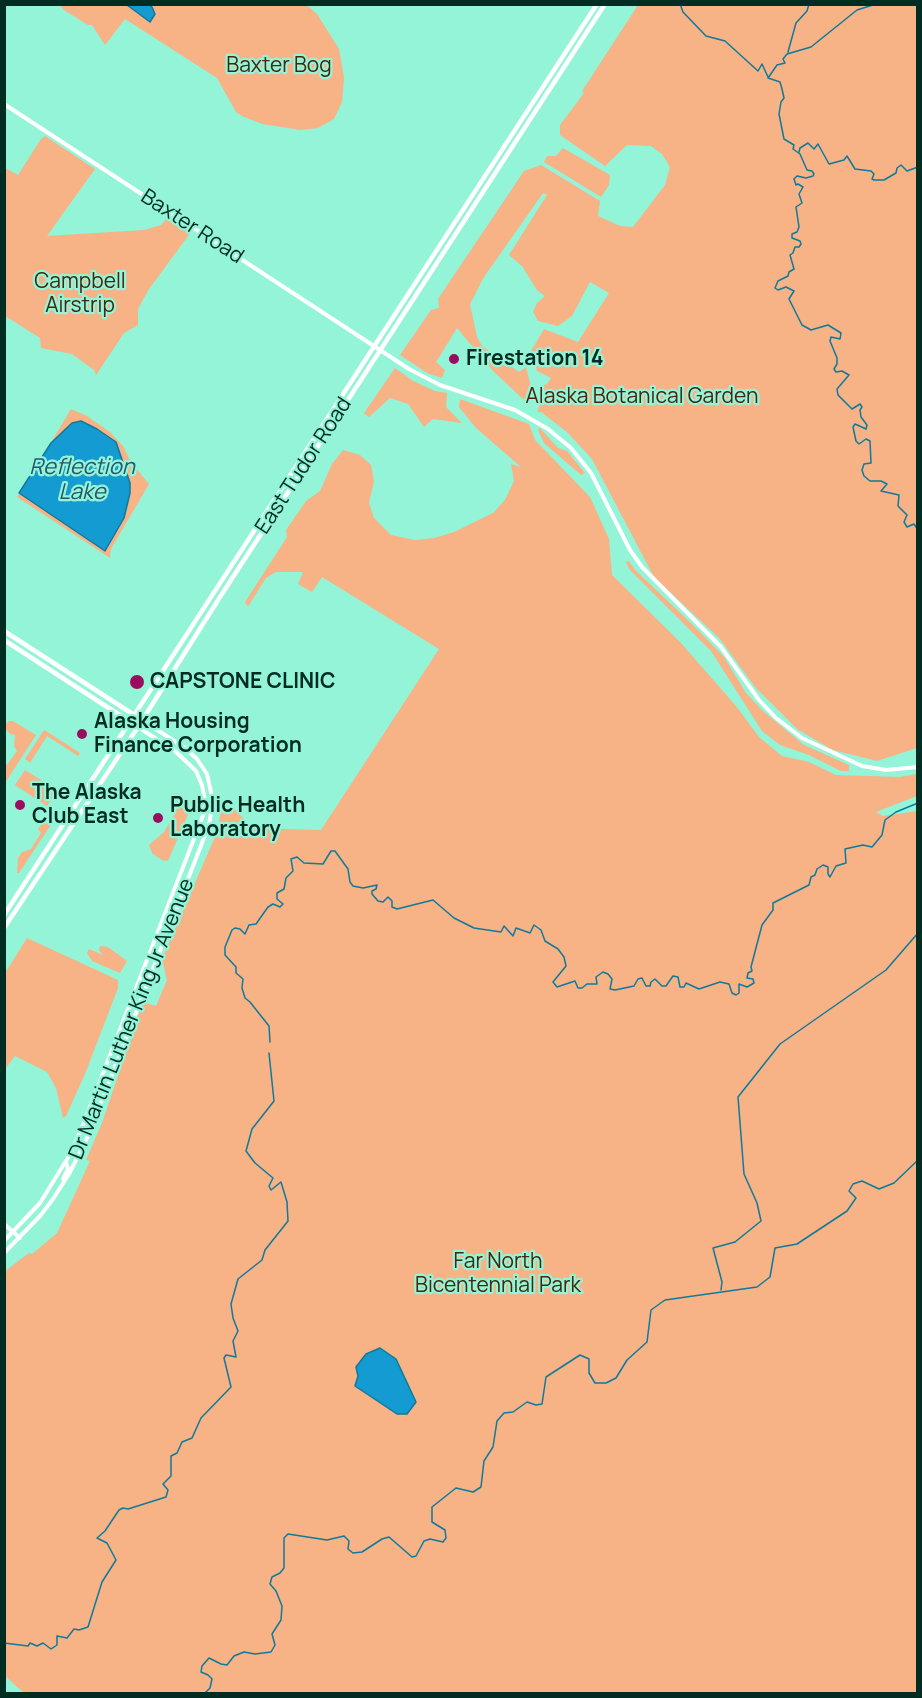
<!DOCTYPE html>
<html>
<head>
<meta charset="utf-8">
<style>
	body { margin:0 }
	#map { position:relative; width:922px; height:1698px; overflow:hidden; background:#94f4d8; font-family:Manrope,sans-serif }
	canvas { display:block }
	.frame { position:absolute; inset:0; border:6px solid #002c22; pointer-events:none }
</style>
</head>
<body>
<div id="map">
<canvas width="922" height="1698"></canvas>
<div class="frame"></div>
</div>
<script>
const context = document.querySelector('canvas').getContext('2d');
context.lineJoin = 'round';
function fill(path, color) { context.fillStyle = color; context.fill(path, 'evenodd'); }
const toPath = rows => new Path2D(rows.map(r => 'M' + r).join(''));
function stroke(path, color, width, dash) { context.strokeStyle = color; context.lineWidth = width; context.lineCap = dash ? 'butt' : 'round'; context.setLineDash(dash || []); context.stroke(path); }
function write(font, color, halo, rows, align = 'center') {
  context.font = font + ' Manrope,sans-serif'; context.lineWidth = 4.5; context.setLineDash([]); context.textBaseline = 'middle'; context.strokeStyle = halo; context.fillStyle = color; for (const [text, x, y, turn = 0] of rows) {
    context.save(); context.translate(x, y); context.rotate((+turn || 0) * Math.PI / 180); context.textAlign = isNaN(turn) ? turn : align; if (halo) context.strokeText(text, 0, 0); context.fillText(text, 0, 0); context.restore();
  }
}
fill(toPath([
	[301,4,309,7,317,14,339,49,344,78,342,102,334,119,318,128,301,130,262,124,242,116,236,112,217,78,125,19,105,45,92,25,88,25,64,10,60,5],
	[638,5,917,5,917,748,877,761,833,750,797,729,755,687,720,639,654,577,592,459,568,433,541,412,537,412,543,396,541,386,547,384,551,378,537,371,531,351,544,329,578,342,609,293,590,282,572,316,558,326,538,321,533,312,537,303,545,296,537,290,522,266,509,255,547,195,543,193,484,277,470,304,477,337,482,346,519,372,526,367,532,391,529,401,523,399,493,371,457,328,436,362,445,370,442,378,427,373,400,355,431,310,439,308,438,299,524,171,541,165,600,201,598,216,620,226,633,227,665,185,670,167,662,154,651,146,627,145,605,166,560,135,560,125,584,93,582,91],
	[45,136,95,169,47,236,144,230,161,225,168,217,191,232,149,289,138,309,138,325,124,333,96,375,94,370,72,354,41,348,40,338,5,316,5,168,18,175,41,139],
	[563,148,610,175,609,185,601,197,544,162,547,156,556,156],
	[395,368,413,381,435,391,447,393,446,407,462,423,433,419,424,427,408,404,390,398,369,417,364,413],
	[460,399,529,424,535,440,590,497,609,539,612,575,681,643,736,706,759,737,782,756,809,762,836,775,899,777,917,774,917,796,876,812,883,816,918,811,917,1693,25,1694,5,1676,5,1271,29,1253,32,1254,57,1233,90,1161,86,1160,102,1123,143,1002,156,1006,167,980,162,959,218,830,221,809,231,805,252,828,321,830,439,649,322,577,312,592,298,584,303,572,276,572,266,578,249,605,247,606,245,602,287,537,286,530,306,501,320,491,332,464,343,450,360,455,371,465,374,481,369,503,374,518,391,535,415,540,434,538,454,532,493,513,505,500,514,481,511,464,521,467,476,428,459,407],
	[71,409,87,416,110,432,123,446,131,462,149,484,111,549,110,558,17,497,28,481],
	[540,428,558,448,567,451,585,473,581,475,544,443,538,430],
	[629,561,635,570,695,627,724,657,746,693,763,711,804,745,849,765,849,771,841,771,809,755,780,745,762,731,711,651,629,569,626,562],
	[9,721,13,721,36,735,5,783,5,764,7,765,17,751,14,746,15,735,10,734,5,728,5,725],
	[44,730,49,733,80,753,78,756,47,736,30,763,25,759],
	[25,770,57,790,47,806,15,785],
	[174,793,180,794,187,799,189,812,168,861,162,860,152,853,149,845,164,832,176,812,169,799],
	[50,813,58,814,19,873,17,873,18,858,22,852,31,849,41,833,38,829,43,821],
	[27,938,118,980,118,988,85,1074,66,1116,63,1118,56,1088,47,1072,15,1056,5,1069,5,973],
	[100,946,108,947,127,961,120,973,92,961,87,953,89,949,103,955,99,950]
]), '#f7b286');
const water = toPath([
	[127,5,149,5,152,7,155,14,150,22,127,5],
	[81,421,97,429,116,442,130,483,130,493,124,518,105,551,19,493,51,443,72,423,81,421],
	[380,1348,396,1359,416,1402,407,1414,397,1414,355,1386,358,1376,356,1367,366,1354,380,1348]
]);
fill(water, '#149bd1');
stroke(water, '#0e7a9c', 1.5);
stroke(toPath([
	[680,4,683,12,706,36,725,41,758,71,762,64,768,77],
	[876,4,857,10,811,47,787,54,783,59,785,63,777,65,768,78,780,82,782,89,784,98,781,102,779,114,784,139,794,145,793,149,800,154,807,170,812,171,814,174,813,176,806,178,797,176,794,179,796,185,798,184,803,187,799,194,802,203,796,207,799,227,797,232,792,234,792,238,800,241,801,244,799,247,795,247,793,253,790,255,794,269,789,272,788,276,778,281,775,288,778,290,786,287,794,291,789,299,802,325,811,330,828,325,841,333,840,339,831,337,830,341,837,358,837,364,834,369,836,372,842,371,849,375,837,389,838,395,852,409,860,404,862,407,860,410,861,417,867,425,866,429,855,424,853,427,856,441,859,444,866,439,870,441,871,463,864,464,862,470,864,476,870,481,881,481,887,484,881,491,899,495,898,506,907,515,904,522,907,527,914,524,918,530],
	[788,52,796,23,807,11,809,4],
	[799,152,800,148,808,143,814,149,818,144,829,164,844,160,847,156,855,169,871,171,874,174,872,179,874,180,884,180,896,173,897,168,901,165,907,171,918,167],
	[270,1042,269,1026,250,1002,245,998,242,988,243,979,236,973,236,967,225,955,225,947,232,930,235,928,240,929,245,934,249,925,256,924,268,907,273,904,280,907,283,904,277,899,277,893,284,889,286,878,293,871,291,859,297,857,304,863,323,864,331,851,335,851,348,869,350,882,353,886,363,888,377,885,376,889,372,891,372,894,378,901,383,902,388,897,392,901,392,907,397,909,433,900,454,918,474,928,501,932,504,926,513,936,516,928,530,933,534,925,541,930,545,941,558,949,564,957,566,966,553,982,557,987,575,981,578,988,582,988,587,984,597,984,596,977,603,972,608,974,612,979,610,989,615,990,634,986,638,979,642,978,646,986,650,986,651,982,655,979,662,986,666,986,673,976,678,977,680,987,684,987,686,983,699,989,720,982,729,984,732,993,736,995,739,993,739,984,747,987,754,983,753,979,747,978,748,973,752,971,751,967,762,925,773,910,773,903,809,885,811,877,815,875,817,869,823,865,828,867,828,874,830,877,836,866,846,863,845,849,863,845,872,847,882,835,885,820,896,812,918,803],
	[721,1290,722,1282,713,1248,735,1242,761,1221,757,1203,744,1174,738,1097,780,1044,886,970,918,933],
	[4,1643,28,1646,30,1643,37,1646,43,1643,51,1649,57,1645,57,1636,67,1638,74,1629,79,1630,88,1627,102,1582,116,1560,107,1543,97,1538,105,1531,119,1510,123,1508,128,1509,166,1497,168,1490,163,1484,171,1476,171,1456,177,1453,182,1442,192,1438,201,1418,231,1387,224,1358,226,1355,236,1357,233,1341,238,1331,233,1318,231,1304,238,1279,262,1260,265,1250,288,1221,287,1202,281,1182,271,1190,269,1186,273,1178,255,1163,246,1151,252,1129,274,1101,269,1053],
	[204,1694,210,1688,212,1679,208,1675,201,1672,202,1666,209,1658,221,1664,227,1665,234,1656,244,1652,255,1654,271,1652,275,1645,272,1634,281,1620,282,1606,276,1591,270,1584,272,1577,280,1573,284,1568,284,1538,288,1534,327,1540,344,1536,349,1541,348,1549,353,1553,362,1552,382,1539,389,1537,412,1557,416,1556,424,1541,430,1539,443,1542,446,1538,445,1530,432,1522,432,1507,456,1488,473,1492,481,1487,484,1461,493,1447,497,1421,504,1413,513,1412,527,1402,536,1405,542,1404,546,1377,580,1355,589,1359,589,1373,595,1383,606,1383,616,1378,627,1360,647,1342,651,1310,665,1300,757,1287,770,1277,775,1248,797,1244,847,1211,856,1198,849,1191,853,1184,862,1181,879,1189,894,1183,918,1160]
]), '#0e7a9c', 1.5);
stroke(toPath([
	[4,104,409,369,440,385,515,410,548,429,571,448,591,473,630,550,642,567,721,647,759,700,776,718,802,738,862,766,886,770,918,767],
	[63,1179,68,1169,66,1162],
	[4,1224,20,1238],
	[4,1241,40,1203,69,1156,81,1130,204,813,205,801,202,785,196,771,175,751,138,727],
	[4,1253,40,1216,53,1199,69,1174,88,1136,209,825,213,801,207,774,197,759,185,748,142,720]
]), '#fff', 4);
stroke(toPath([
	[4,631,142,720],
	[4,640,138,727],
	[4,915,597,4],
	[4,928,138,727,220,597,605,4]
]), '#fff', 4.5);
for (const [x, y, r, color] of [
	[454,359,6,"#9a0d5e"],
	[137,682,8,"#9a0d5e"],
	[82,734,6,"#9a0d5e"],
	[20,805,6,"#9a0d5e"],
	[158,818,6,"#9a0d5e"]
]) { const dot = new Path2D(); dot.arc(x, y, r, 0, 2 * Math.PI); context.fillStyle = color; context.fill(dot); stroke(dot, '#94f4d8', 2); }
write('21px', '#48250b', '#94f4d8', [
	["Baxter Bog",279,66],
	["Campbell",80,282],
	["Airstrip",80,306],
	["Alaska Botanical Garden",642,397],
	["Far North",498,1262],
	["Bicentennial Park",498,1286]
]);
write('21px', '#002c22', '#94f4d8', [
	["Baxter Road",192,227,33],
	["East Tudor Road",304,466,-57],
	["Dr Martin Luther King Jr Avenue",132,1019,-68]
]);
write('bold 21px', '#002c22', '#94f4d8', [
	["Firestation 14",466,359],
	["CAPSTONE CLINIC",150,682],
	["Alaska Housing",94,722],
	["Finance Corporation",94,746],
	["The Alaska",32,793],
	["Club East",32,817],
	["Public Health",170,806],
	["Laboratory",170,830]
], 'left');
write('italic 22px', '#27556d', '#94f4d8', [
	["Reflection",82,468],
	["Lake",82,493]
]);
</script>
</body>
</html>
